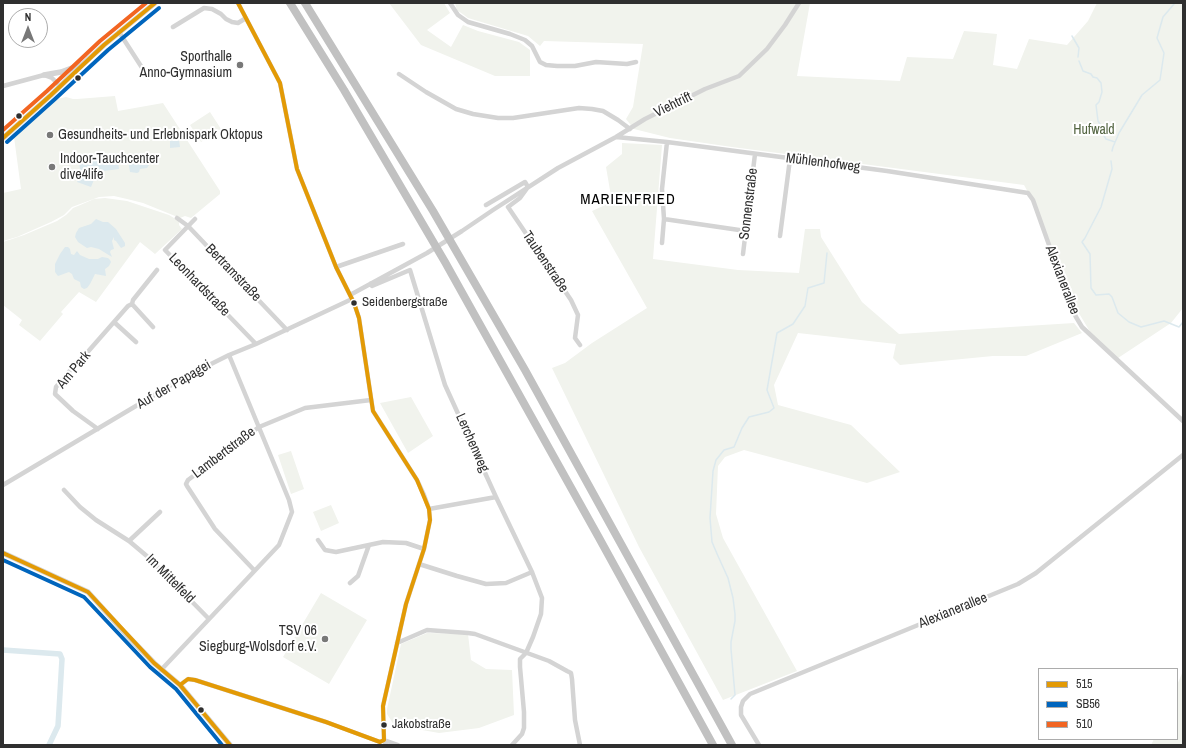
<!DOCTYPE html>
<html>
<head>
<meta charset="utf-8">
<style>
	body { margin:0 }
	#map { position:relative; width:1186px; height:748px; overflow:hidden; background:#fff; font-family:"Archivo Narrow",sans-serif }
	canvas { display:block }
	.frame { position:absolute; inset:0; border:4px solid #2f2f2f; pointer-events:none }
	.legend { position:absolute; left:1038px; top:668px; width:140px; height:72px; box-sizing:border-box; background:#fff; border:1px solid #acacac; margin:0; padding:5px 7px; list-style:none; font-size:12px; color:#2f2f2f }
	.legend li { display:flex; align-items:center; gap:8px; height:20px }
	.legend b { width:20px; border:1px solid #acacac }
	.north { position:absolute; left:8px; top:8px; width:40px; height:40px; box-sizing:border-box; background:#fff; border:1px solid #acacac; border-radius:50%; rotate:0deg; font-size:11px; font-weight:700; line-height:16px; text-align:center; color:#2f2f2f }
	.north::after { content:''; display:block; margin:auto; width:14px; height:18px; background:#787878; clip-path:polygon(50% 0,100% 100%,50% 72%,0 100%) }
</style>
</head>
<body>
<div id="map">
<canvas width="1186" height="748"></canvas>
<div class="frame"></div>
<ul class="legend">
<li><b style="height:5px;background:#e39a05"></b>515</li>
<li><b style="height:5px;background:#0065bd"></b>SB56</li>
<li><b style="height:5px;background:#f26522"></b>510</li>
</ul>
<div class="north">N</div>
</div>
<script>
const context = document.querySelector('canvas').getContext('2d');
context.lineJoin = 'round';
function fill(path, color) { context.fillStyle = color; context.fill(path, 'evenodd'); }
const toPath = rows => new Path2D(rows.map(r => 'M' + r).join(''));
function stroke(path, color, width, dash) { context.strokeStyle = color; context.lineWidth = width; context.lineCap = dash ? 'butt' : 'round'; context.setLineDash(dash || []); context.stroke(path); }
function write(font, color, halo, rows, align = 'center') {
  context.font = font + ' "Archivo Narrow",sans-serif'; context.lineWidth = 4; context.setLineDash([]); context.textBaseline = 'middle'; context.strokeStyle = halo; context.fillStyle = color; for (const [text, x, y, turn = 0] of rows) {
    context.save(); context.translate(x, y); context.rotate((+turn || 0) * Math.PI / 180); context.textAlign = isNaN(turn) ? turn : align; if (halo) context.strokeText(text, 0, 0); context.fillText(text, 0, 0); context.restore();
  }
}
fill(toPath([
	[389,3,444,3,450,13,427,30,451,47,463,25,478,31,519,42,530,50,530,76,495,76,421,45],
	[455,3,810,3,797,76,900,81,907,57,953,59,964,31,997,34,993,65,1017,69,1029,39,1067,45,1088,21,1097,3,1183,3,1183,308,1171,323,1118,358,1092,335,1071,300,1034,203,1024,185,732,147,670,138,634,129,626,119,633,107,643,44,544,41,540,46,528,36,468,18,457,10],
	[115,96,118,111,163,103,220,191,220,194,191,218,185,216,180,218,143,203,127,199,114,196,99,197,72,207,64,215,51,222,17,237,3,241,3,193,21,189,14,137,57,99,66,97,73,99,77,99],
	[210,112,221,129,201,142,190,125],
	[622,143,662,145,653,259,738,270,799,273,805,229,820,229,821,237,862,302,899,334,1074,323,1082,333,1026,356,993,356,900,365,893,358,896,344,798,333,774,385,778,405,851,425,900,472,867,483,744,450,725,457,718,466,716,514,723,538,797,671,723,700,639,547,552,368,565,363,592,343,647,308,592,211,612,202,606,167,622,154],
	[105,198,127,201,169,215,179,221,179,225,182,229,155,254,140,242,96,302,79,292,61,312,63,314,40,341,19,325,22,320,3,305,3,242,24,235,57,221,66,215,73,208,78,206,94,199],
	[411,397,433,436,408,453,380,403],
	[291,451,304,489,291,494,278,455],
	[331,505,339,523,321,531,313,512],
	[321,593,367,620,329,684,283,657],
	[427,633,468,634,471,660,486,669,512,670,514,715,479,728,439,733,394,725,387,714,387,709,401,644],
	[1183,671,1183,745,1151,745,1154,739,1177,739,1177,685]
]), '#f1f3ed');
fill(toPath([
	[179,140,180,147,170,148,170,141],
	[117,153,119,169,97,172,91,187,77,182,81,174,78,158],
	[143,153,148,156,149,165,147,168,140,169,139,172,137,173,130,172,128,160,132,154],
	[96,219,103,222,108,222,116,229,125,243,125,246,121,248,116,241,114,240,114,237,112,241,114,249,111,250,110,252,112,257,99,249,91,247,87,248,78,242,75,237,76,233,79,228,91,224],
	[65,247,68,247,70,249,71,254,74,255,77,251,80,255,89,259,98,259,102,257,108,258,110,260,111,262,109,266,105,269,106,276,95,274,90,284,87,288,84,289,81,287,80,282,74,279,72,274,69,272,58,276,55,272,55,264,60,254]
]), '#dce9ee');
stroke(toPath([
	[1072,36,1079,48,1078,57],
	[1079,61,1083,71,1091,74,1093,77,1097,78,1101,83,1102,92,1099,102,1096,105,1098,121,1100,124,1101,131,1106,139,1115,142],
	[1112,151,1113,147,1119,133,1142,95,1160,80,1164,53,1157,38,1163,17,1174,4],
	[1111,161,1112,169,1101,207,1085,238,1082,242,1090,254,1091,288,1096,295,1109,294,1112,297,1118,313,1129,322,1141,327,1164,321,1179,327,1183,322],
	[731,699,735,695,731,649,731,642,735,621,735,614,733,598,728,578,718,556,712,542,710,518,713,471,716,460,724,450,734,447,742,428,749,417,769,412,774,408,767,390,777,333,793,324,805,306,808,288,824,283,827,253]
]), '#dce9ee', 1.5);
stroke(toPath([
	[3,650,60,654,62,659,59,710,58,726,49,745]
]), '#dce9ee', 5.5);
stroke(toPath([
	[238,3,280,83,297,169,336,267,354,303,359,318,373,411,417,480,424,495,429,509,430,520,424,549,406,604,383,706,384,740,386,745],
	[450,3,458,15,468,22,510,34,525,40,532,46,540,62,546,65,557,66,575,66,596,62,627,64,636,62],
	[173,27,204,8,212,9,221,14,226,19,232,22,238,23,246,18],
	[119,32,148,77],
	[399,74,426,92,456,109,473,114,498,118,513,118,579,108,592,109,603,111,618,120,630,129],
	[3,86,44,75,52,78,60,86],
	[616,137,667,142,887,171,1028,193,1033,200,1069,301,1076,317,1082,327,1183,421],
	[486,205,525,182,528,187,520,198,508,207,571,300,578,315,575,338,580,345],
	[177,218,188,226,287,330],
	[195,219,165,250,256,344],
	[664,219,746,231],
	[780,236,790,159],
	[662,243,664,219,662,189,667,142],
	[743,254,755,154],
	[336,267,403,244],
	[370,284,372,286,410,270,445,385,496,497,532,572,542,598,541,614,533,637,526,653,520,659,520,667,524,712,524,728,522,734,512,745],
	[350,295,427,253,462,231,493,210,558,168,616,137,645,119,705,89,739,76,767,49,785,25,799,3],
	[132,304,153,327],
	[114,322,136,342],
	[98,429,73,411,55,394,56,387,74,366,78,363,128,306,132,304,133,300,157,270],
	[3,485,183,378,229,355,256,344,352,299],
	[64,490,80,507,96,520,129,541,148,557,209,619],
	[429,509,496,497],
	[318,540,325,550,336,552,383,542,406,543,424,549],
	[129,541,160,512],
	[419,564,457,576,486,584,506,583,532,572],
	[254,570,215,529,187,486,186,484,188,480,259,427,305,408,371,400],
	[350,583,358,576,369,545],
	[397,643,427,630,468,633,475,634,549,661,567,671,571,673,572,679,575,720,580,745],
	[161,670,279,545,292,512,289,500,229,355],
	[180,685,188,679,195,680,326,722,380,742,384,740],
	[384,740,398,745],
	[759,745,741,715,741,707,743,701,750,694,1018,584,1036,573,1183,455]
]), '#d4d4d4', 4.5);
stroke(toPath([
	[44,75,61,72,80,65],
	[3,138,51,95,82,65,104,45,155,3],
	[3,553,88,592,125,633,154,663,180,685,230,745]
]), '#d4d4d4', 5.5);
stroke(toPath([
	[290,3,344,90,445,262,598,536,713,745],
	[305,3,433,211,525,370,732,745]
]), '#c1c1c1', 8);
stroke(toPath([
	[3,138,51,95,104,45,155,3],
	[3,553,88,592,154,663,180,685,230,745],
	[180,685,188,679,195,680,326,722,380,742,384,740,383,706,406,604,424,549,430,520,429,509,417,480,373,411,359,318,354,303,336,267,297,169,280,83,238,3]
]), '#e39a05', 4);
stroke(toPath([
	[7,142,55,99,108,50,159,8],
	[3,560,84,597,150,667,176,689,222,745]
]), '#0065bd', 4);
stroke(toPath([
	[3,130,47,91,100,41,146,3]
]), '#f26522', 4);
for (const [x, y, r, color] of [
	[240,65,4,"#787878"],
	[78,78,3.5,"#2f2f2f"],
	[19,116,3.5,"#2f2f2f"],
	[50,135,4,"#787878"],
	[52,167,4,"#787878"],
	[354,303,3.5,"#2f2f2f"],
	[325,639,4,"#787878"],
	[201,710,3.5,"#2f2f2f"],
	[384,725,3.5,"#2f2f2f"]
]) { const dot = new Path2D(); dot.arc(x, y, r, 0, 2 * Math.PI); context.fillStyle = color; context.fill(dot); stroke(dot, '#fff', 1.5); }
write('13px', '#2f2f2f', '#fff', [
	["Seidenbergstraße",362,303],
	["Jakobstraße",392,725]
], 'left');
write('14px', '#2f2f2f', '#fff', [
	["Sporthalle",232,57],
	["Anno-Gymnasium",232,73],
	["Gesundheits- und Erlebnispark Oktopus",58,135,"left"],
	["Indoor-Tauchcenter",60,159,"left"],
	["dive4life",60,175,"left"],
	["TSV 06",317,631],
	["Siegburg-Wolsdorf e.V.",317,647]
], 'right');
write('14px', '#2f2f2f', '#fff', [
	["Viehtrift",673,105,-26],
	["Mühlenhofweg",823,163,7],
	["Sonnenstraße",749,204,-83],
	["Taubenstraße",545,262,56],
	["Bertramstraße",233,273,46],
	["Alexianerallee",1062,280,69],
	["Leonhardstraße",199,285,46],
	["Am Park",74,370,-50],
	["Auf der Papagei",174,385,-30],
	["Lerchenweg",472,443,66],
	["Lambertstraße",224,453,-37],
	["Im Mittelfeld",170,579,45],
	["Alexianerallee",953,611,-22]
]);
write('14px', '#546542', '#fff', [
	["Hufwald",1094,130]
]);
context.letterSpacing = '1px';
write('15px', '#000', '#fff', [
	["MARIENFRIED",628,200]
]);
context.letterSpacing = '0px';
</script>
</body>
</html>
